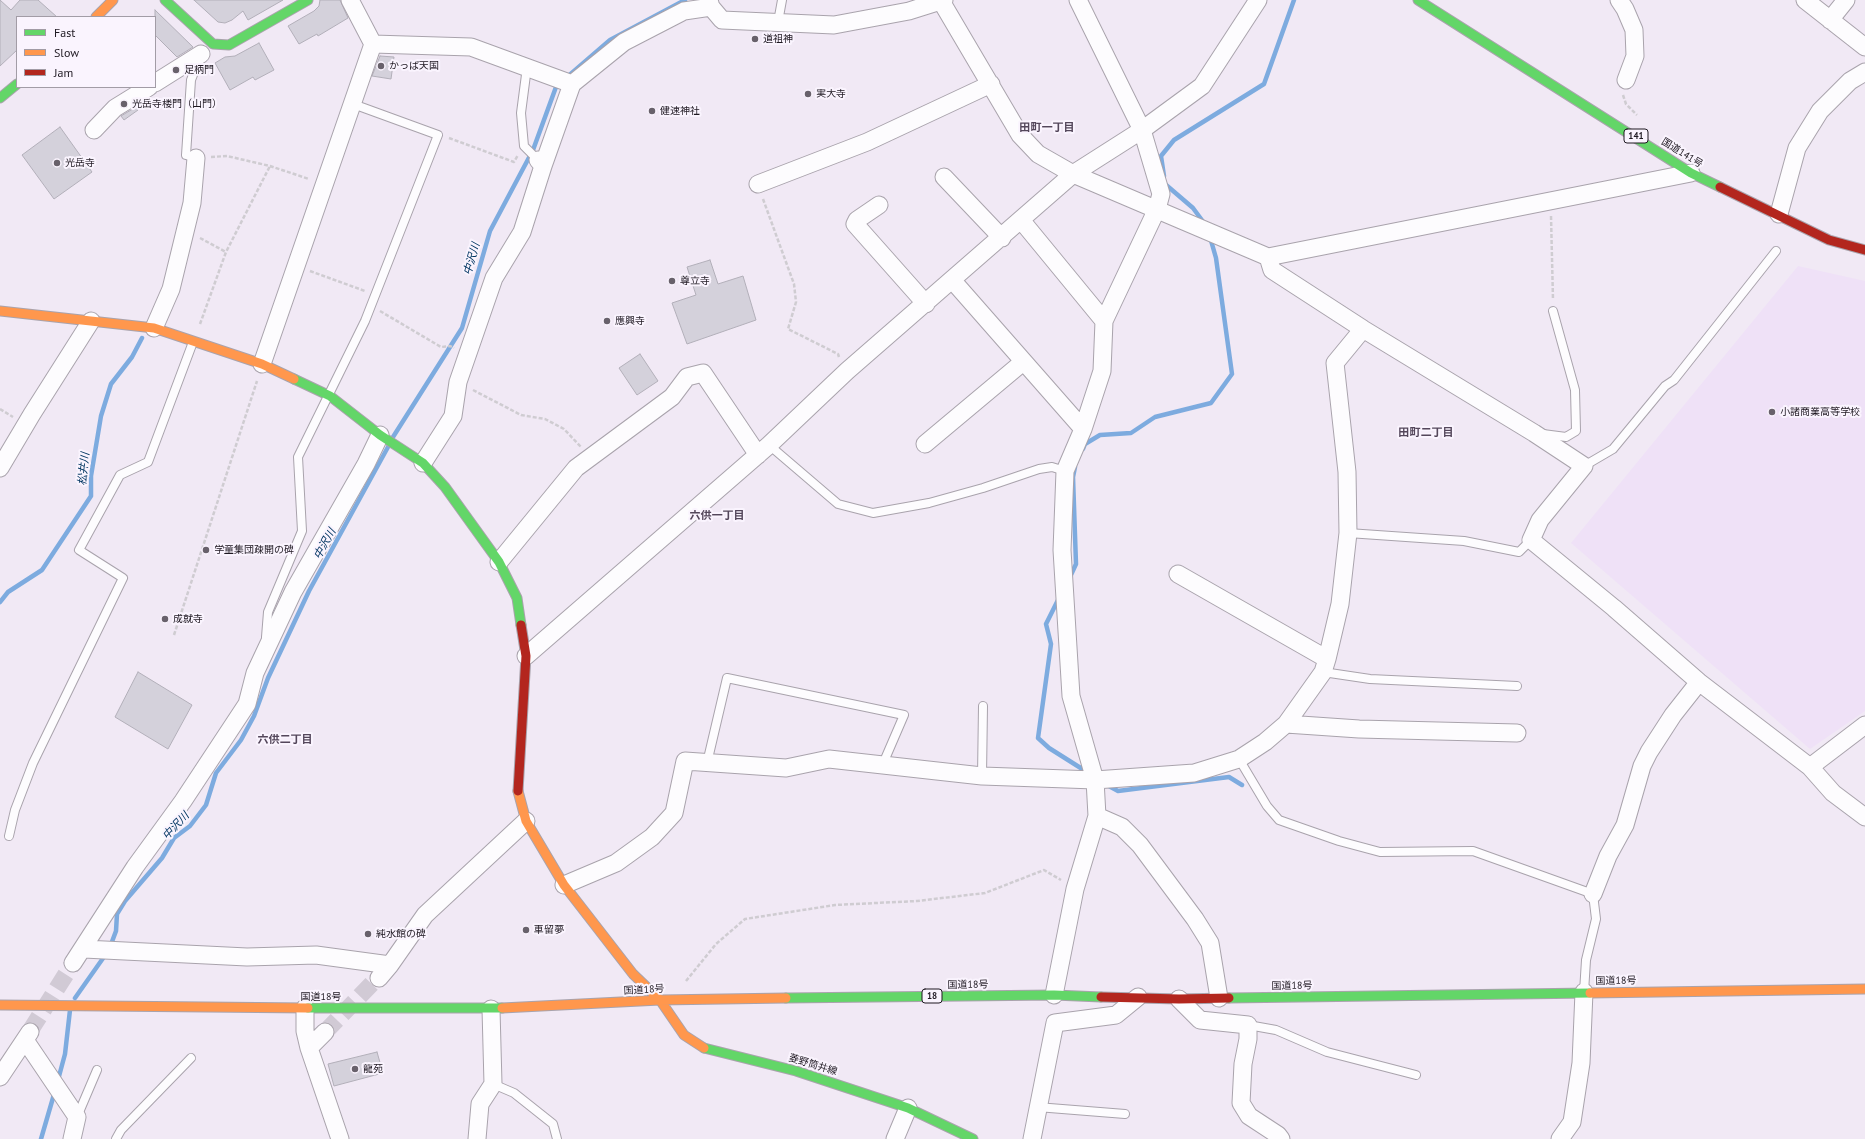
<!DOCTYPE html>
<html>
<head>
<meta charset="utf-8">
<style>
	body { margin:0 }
	#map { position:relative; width:1865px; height:1139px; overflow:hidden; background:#f1e9f5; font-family:"PT Sans",sans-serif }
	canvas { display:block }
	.legend { position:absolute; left:16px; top:16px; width:140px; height:72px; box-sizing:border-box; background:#faf4fe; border:1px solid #a29ca6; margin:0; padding:5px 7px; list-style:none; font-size:12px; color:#1e1821 }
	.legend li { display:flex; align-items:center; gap:8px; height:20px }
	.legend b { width:20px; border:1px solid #a29ca6 }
</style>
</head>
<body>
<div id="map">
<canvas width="1865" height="1139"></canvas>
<ul class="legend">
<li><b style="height:5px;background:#63d668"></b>Fast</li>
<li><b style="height:5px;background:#ff974d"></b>Slow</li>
<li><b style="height:5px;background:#b3261e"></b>Jam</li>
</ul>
</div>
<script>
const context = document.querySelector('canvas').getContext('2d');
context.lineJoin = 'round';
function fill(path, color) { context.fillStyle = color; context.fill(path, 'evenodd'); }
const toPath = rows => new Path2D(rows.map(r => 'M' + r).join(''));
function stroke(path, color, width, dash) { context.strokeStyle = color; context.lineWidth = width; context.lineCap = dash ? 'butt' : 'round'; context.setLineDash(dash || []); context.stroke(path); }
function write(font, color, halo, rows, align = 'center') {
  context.font = font + ' "PT Sans","Noto Sans JP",sans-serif'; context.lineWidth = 4; context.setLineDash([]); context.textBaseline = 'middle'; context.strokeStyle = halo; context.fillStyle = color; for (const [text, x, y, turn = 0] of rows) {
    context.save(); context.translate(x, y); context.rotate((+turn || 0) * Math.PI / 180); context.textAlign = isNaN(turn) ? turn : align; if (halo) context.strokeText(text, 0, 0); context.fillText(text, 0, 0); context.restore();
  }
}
fill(toPath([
	[1798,266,1865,281,1865,711,1810,749,1571,543]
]), '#efe1f7');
stroke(toPath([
	[566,78,610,40,685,0],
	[1164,176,1161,156,1174,140,1264,84,1294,0],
	[1165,184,1193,208,1204,223],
	[393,437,462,328,490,231,533,150,556,87,560,83],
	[1083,449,1085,444,1100,435,1131,433,1155,417,1211,403,1232,374,1216,258,1210,237],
	[1070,577,1076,564,1073,477,1075,467],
	[1059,598,1046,624,1051,644,1038,738,1049,748,1087,772],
	[0,602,8,592,42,570,91,496,91,476,101,416,111,384,132,357,142,338],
	[1107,785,1118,791,1229,777,1242,785],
	[110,947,116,931,117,914,125,901,162,858,174,838,190,826,206,805,216,773,241,740,254,716,268,678,309,591,388,447],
	[75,998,106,954],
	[58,1080,65,1054,70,1010],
	[41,1139,55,1091]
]), '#7dabdf', 4.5);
const building = toPath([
	[0,0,11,10,20,0,38,0,57,17,17,17,17,50,0,66,0,0],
	[194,0,283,0,248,20,243,11,232,20,225,23,218,22,194,0],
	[320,0,340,0,348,18,318,36,317,34,299,44,288,26,314,11,319,6,320,0],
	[155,10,193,47,177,57,155,35,155,10],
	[259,43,274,70,255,80,253,77,230,90,215,63,225,57,235,56,259,43],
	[380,56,394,57,391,79,372,76,380,56],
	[136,107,138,110,124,120,121,116,136,107],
	[60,127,92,172,54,199,22,155,60,127],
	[710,260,718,284,743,276,756,320,687,344,672,303,696,295,687,267,710,260],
	[640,354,658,381,637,395,619,368,640,354],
	[138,672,192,705,168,749,115,717,138,672],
	[377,1052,383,1073,334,1086,328,1064,377,1052]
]);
fill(building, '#d4d1db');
stroke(building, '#b2afb9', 1);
stroke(toPath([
	[30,1031,73,963],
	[325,1032,389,966]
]), '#d1cad5', 17, [17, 8]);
const lane = toPath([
	[778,22,782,0],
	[527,67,521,113,524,146,538,160],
	[196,158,186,155,191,80,200,57],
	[1543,434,1566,437,1576,431,1575,390,1553,311],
	[769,445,838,504,873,513,929,503,983,488,1039,469,1052,467,1065,471],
	[1584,466,1613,449,1665,386,1674,380,1776,251],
	[1348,533,1464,541,1519,552,1531,540],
	[266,637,268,612,302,531,298,457,365,321,438,135,353,104],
	[1323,672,1370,679,1517,686],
	[1239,759,1267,806,1279,820,1339,841,1380,852,1473,851,1593,894,1596,919,1586,960,1584,992],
	[707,763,727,678,904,715,882,766],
	[982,776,983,706],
	[9,836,15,810,33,763,123,578,79,550,120,475,148,462,193,342],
	[1248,1025,1276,1030,1327,1052,1416,1075],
	[493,1084,514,1093,553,1124,557,1139],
	[1037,1107,1125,1114],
	[77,1117,97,1070],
	[116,1139,121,1130,191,1058]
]);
const street = toPath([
	[709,0,711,7,722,20,834,25,909,11,944,0],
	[1619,0,1625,9,1634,30,1635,56,1626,80],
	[1805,0,1865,47],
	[941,1,1020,135,1038,154,1073,174,1268,257,1691,173],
	[1830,20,1846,0],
	[373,44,471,47,572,84],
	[155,83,201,54],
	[94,130,115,108,149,87],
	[543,166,572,84,624,42,684,11,711,7],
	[944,177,1002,238],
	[758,184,867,142,991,84],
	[879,205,857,220,855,224,926,304],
	[1779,214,1797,148,1820,111,1850,81,1865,72],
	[1021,220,1104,321],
	[1268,257,1272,270,1363,329,1534,433,1584,466,1540,520,1531,540,1614,608,1699,682,1810,767,1833,793,1865,817],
	[953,281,1083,429],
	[154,328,171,289,192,203,196,158],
	[262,364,373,44,350,0],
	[925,444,1023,362],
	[423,463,453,416,458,382,494,278,522,232,543,166,538,160],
	[0,468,32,414,91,321],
	[499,562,576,468,672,397,687,377,703,373,758,455],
	[1178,574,1327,659],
	[526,656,769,445,847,371,1073,174,1142,130,1202,86,1258,0],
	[1286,724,1359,729,1517,733],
	[1810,767,1865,725],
	[1097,816,1122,827,1140,845,1195,919,1210,943,1219,998],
	[564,885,616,863,652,837,674,813,685,761,786,768,829,759,982,776,1095,780,1194,773,1239,759,1265,742,1286,724,1323,672,1327,659,1340,604,1348,533,1347,472,1335,363,1363,329],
	[1593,894,1608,856,1625,825,1642,766,1649,752,1673,715,1699,682],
	[84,949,247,957,316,955,390,965],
	[73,963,135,867,183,801,247,704,255,673,293,592,366,464,380,435],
	[379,978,390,965,425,915,526,821],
	[1054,995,1075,889,1097,816,1095,780,1071,696,1062,550,1065,471,1083,429,1102,371,1104,321,1157,209,1161,194,1142,130,1078,0],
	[1179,999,1200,1020,1248,1025,1248,1039,1243,1064,1241,1103,1249,1116,1278,1135,1281,1139],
	[305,1008,305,1031,309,1048,340,1139],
	[25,1040,77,1117,72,1139],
	[309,1048,325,1032],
	[0,1077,30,1032],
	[477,1139,480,1104,493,1084,491,1009],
	[895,1139,908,1108],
	[1032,1139,1055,1023,1116,1015,1138,997],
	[1560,1139,1572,1122,1581,1063,1584,992]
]);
const fast = toPath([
	[165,0,213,44,229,45,308,0],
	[1418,0,1691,173,1720,187],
	[0,98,17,84],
	[294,379,330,396,380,435,423,463,445,487,499,562,517,598,521,625],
	[786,998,1054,995,1101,997],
	[1229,998,1590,993],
	[308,1008,502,1008],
	[704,1048,796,1071,908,1108,973,1139]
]);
const slow = toPath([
	[96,17,113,0],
	[0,311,154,328,262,364,294,379],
	[518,791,526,821,564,885,633,974,660,1000,684,1035,704,1048],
	[1590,993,1865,989],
	[0,1005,308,1008],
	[502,1008,660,1000,786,998]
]);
const jam = toPath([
	[1720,187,1829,240,1865,250],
	[518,791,526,656,521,625],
	[1101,997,1179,999,1229,998]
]);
stroke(lane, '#a9a3ac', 10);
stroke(street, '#a9a3ac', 19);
stroke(fast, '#a9a3ac', 11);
stroke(slow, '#a9a3ac', 11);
stroke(jam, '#a9a3ac', 11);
stroke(toPath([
	[1623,95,1626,104,1637,115],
	[449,138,514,162,518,155],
	[211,157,227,156,270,166,309,179],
	[763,199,794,284,796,302,788,329,838,354,839,357],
	[1551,216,1553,300],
	[200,238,226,252],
	[310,271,365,291],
	[380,311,441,347,450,346,454,348],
	[200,324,226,252,270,166],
	[473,390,521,415,545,419,564,429,581,447],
	[0,409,13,417],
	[174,635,257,381],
	[686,981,716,944,745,919,835,905,917,901,985,893,1044,870,1061,880]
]), '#cfccd1', 2.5, [4, 2]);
stroke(lane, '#fdfcfe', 8);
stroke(street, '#fdfcfe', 17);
stroke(fast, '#63d668', 9);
stroke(slow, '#ff974d', 9);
stroke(jam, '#b3261e', 9);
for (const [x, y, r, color] of [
	[755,39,4,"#68616b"],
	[381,66,4,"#68616b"],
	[176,70,4,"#68616b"],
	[808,94,4,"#68616b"],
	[124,104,4,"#68616b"],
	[652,111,4,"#68616b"],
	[57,163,4,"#68616b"],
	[672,281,4,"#68616b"],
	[607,321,4,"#68616b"],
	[1772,412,4,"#68616b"],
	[206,550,4,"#68616b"],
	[165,619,4,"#68616b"],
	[526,930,4,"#68616b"],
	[368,934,4,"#68616b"],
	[355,1069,4,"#68616b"]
]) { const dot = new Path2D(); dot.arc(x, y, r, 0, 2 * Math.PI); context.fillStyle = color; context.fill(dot); stroke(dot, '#faf4fe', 1.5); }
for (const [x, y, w] of [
	[1636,136,24],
	[932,996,20]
]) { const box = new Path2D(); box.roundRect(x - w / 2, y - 7, w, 14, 3); context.fillStyle = '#faf4fe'; context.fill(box); stroke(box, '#1e1821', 1); }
write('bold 9px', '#1e1821', null, [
	["141",1636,136],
	["18",932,996]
]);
write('10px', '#1e1821', '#faf4fe', [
	["道祖神",763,39],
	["かっぱ天国",389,66],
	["足柄門",184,70],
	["実大寺",816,94],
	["光岳寺楼門（山門）",132,104],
	["健速神社",660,111],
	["光岳寺",65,163],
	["尊立寺",680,281],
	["應興寺",615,321],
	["小諸商業高等学校",1780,412],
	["学童集団疎開の碑",214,550],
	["成就寺",173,619],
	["車留夢",534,930],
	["純水館の碑",376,934],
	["龍苑",363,1069]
], 'left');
write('10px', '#1e1821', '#faf4fe', [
	["国道141号",1682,153,32],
	["国道18号",1616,981,-1],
	["国道18号",968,985,-1],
	["国道18号",1292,986,-1],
	["国道18号",644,990,-3],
	["国道18号",321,997],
	["菱野筒井線",813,1065,17]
]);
write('bold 11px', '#54475b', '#faf4fe', [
	["田町一丁目",1047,128],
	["田町二丁目",1426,433],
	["六供一丁目",717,516],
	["六供二丁目",285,740]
]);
write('italic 11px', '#003561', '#faf4fe', [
	["中沢川",472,259,-74],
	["松井川",84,469,-84],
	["中沢川",325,544,-61],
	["中沢川",176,826,-47]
]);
</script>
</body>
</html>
